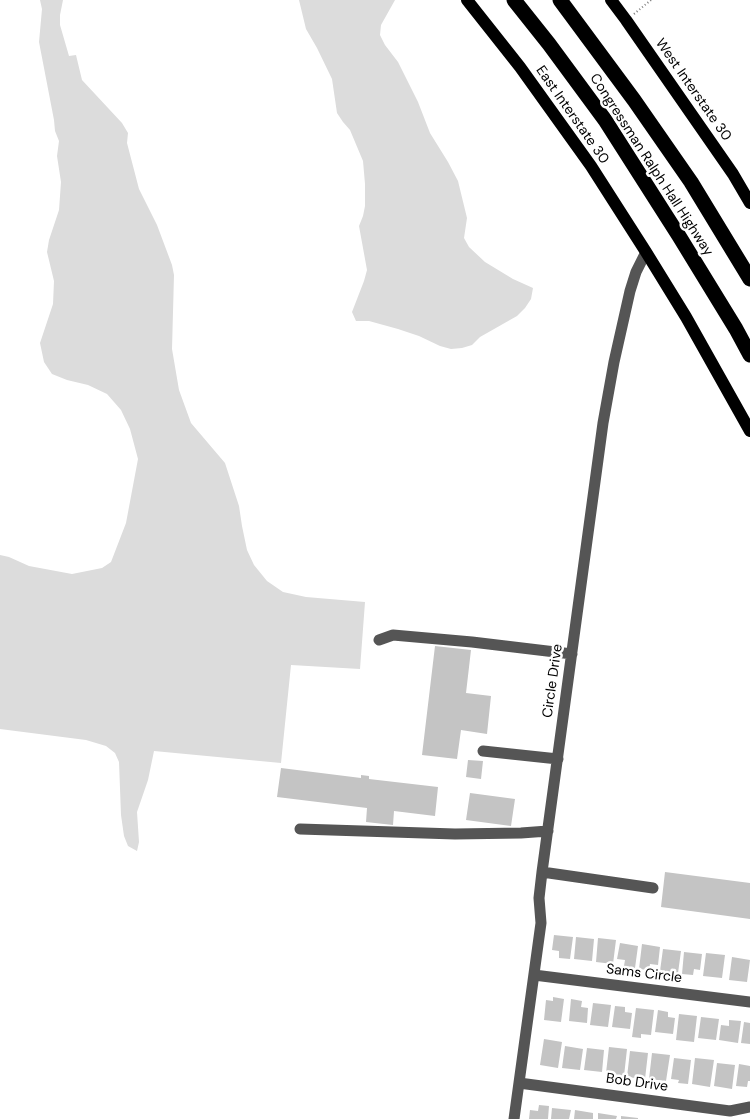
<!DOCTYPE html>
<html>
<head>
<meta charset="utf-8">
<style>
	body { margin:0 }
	canvas { display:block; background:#fff }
</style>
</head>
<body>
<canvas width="750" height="1119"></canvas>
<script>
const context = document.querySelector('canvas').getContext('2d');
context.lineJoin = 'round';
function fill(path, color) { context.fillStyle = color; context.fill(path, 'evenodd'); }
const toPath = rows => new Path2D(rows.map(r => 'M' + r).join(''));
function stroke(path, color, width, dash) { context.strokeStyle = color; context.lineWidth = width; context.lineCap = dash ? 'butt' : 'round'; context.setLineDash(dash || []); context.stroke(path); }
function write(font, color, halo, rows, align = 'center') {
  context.font = font + ' "DM Sans",sans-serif'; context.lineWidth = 5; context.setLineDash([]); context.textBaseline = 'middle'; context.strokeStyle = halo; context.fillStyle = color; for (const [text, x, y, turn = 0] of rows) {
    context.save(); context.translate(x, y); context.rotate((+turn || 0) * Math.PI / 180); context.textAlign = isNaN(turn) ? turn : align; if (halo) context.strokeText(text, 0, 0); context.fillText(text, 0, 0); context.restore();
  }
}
fill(toPath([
	[40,0,63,0,60,15,60,25,69,56,76,55,82,80,122,123,128,133,127,143,139,189,157,225,172,265,174,275,172,349,179,390,191,423,225,463,239,506,242,526,247,550,254,565,267,581,283,592,306,597,365,602,360,669,291,665,281,763,154,751,148,780,137,812,139,842,137,851,128,846,124,836,121,815,119,762,115,753,106,746,86,740,0,729,0,555,9,557,29,566,72,574,102,568,111,562,126,523,138,459,130,429,121,410,107,394,88,385,67,380,52,374,44,362,40,343,53,304,54,281,47,252,49,240,59,210,61,182,57,156,59,141,55,131,54,120,39,42,42,9],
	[299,0,395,0,381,25,380,35,385,45,398,62,418,102,430,133,448,162,458,181,467,218,464,238,469,247,485,262,513,279,533,288,531,299,525,308,517,316,480,337,472,345,462,348,451,349,440,346,419,336,398,329,369,321,356,321,352,312,364,281,367,270,359,226,363,216,365,206,365,184,363,161,350,130,343,122,337,113,332,79,317,48,306,29]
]), '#dcdcdc');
fill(toPath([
	[435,646,471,650,466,693,491,696,487,734,461,730,457,759,422,755],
	[468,760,483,761,481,779,466,777],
	[281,768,361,778,361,775,369,776,369,779,438,787,435,816,394,811,393,825,366,822,367,808,277,797],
	[470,793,515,799,511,826,466,820],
	[665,872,750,883,750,919,661,907],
	[554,935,573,937,570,959,559,958,559,951,552,950],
	[576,937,594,939,592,961,574,959],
	[598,938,616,940,613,964,596,962],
	[620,943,638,946,635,968,624,966,625,960,617,959],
	[642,944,660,947,658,965,650,964,649,970,639,969],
	[663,949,681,951,678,973,660,971],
	[684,952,702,954,700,970,694,969,693,975,682,974],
	[706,953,725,955,722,978,703,976],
	[732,957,750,960,747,982,729,980],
	[553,997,564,999,561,1022,544,1020,546,1000,553,1001],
	[571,999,582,1001,581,1007,588,1008,587,1023,569,1021],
	[593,1003,611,1005,608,1027,590,1025],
	[615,1006,625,1007,625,1012,632,1013,630,1029,612,1027],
	[636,1008,654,1010,651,1035,641,1034,641,1038,632,1037],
	[658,1010,668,1012,668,1017,675,1018,673,1034,655,1032],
	[679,1014,697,1016,694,1042,676,1040],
	[701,1017,719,1019,716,1040,698,1038],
	[729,1020,741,1021,738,1043,719,1040,721,1025,729,1026],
	[744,1022,750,1023,750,1044,741,1043],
	[544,1039,562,1042,558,1068,540,1065],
	[565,1046,583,1049,580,1070,562,1068],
	[609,1047,627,1049,624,1076,606,1073],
	[587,1048,604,1050,602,1072,584,1070],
	[630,1051,648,1053,645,1079,627,1077],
	[652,1053,670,1055,666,1081,649,1079],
	[674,1058,691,1060,688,1084,678,1083,679,1080,671,1079],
	[695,1058,714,1060,710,1087,692,1084],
	[717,1063,735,1065,732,1089,714,1086],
	[739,1064,750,1066,750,1081,748,1081,747,1087,736,1086],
	[539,1105,549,1106,548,1119,529,1119,530,1110,538,1111],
	[552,1108,571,1110,569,1119,551,1119],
	[575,1110,593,1113,593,1119,574,1119],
	[598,1113,617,1116,616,1119,598,1119],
	[621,1116,638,1118,638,1119,621,1119]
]), '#c4c4c4');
stroke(toPath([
	[634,14,651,0]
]), '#777', 2, [1, 2.5]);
stroke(toPath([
	[379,640,393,635,472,642,572,654],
	[483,751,558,759],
	[300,829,455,834,521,833,548,831],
	[542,872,653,888],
	[534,975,750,1002],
	[519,1083,730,1111,750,1107],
	[514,1119,541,923,539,898,542,872,603,423,614,362,630,291,636,272,646,252]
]), '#555', 11);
stroke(toPath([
	[467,0,520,67,591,166,646,252,686,317,750,431],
	[611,0,626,20,733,174,750,203]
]), '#000', 12);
stroke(toPath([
	[514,0,549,44,605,120,679,236,736,329,750,355],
	[560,0,634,100,691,182,750,279]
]), '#000', 15);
write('14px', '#000', '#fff', [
	["West Interstate 30",693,90,55],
	["East Interstate 30",572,115,55],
	["Congressman Ralph Hall Highway",651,165,57],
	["Circle Drive",553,681,-82],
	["Sams Circle",644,974,7],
	["Bob Drive",637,1083,8]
]);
</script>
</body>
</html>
